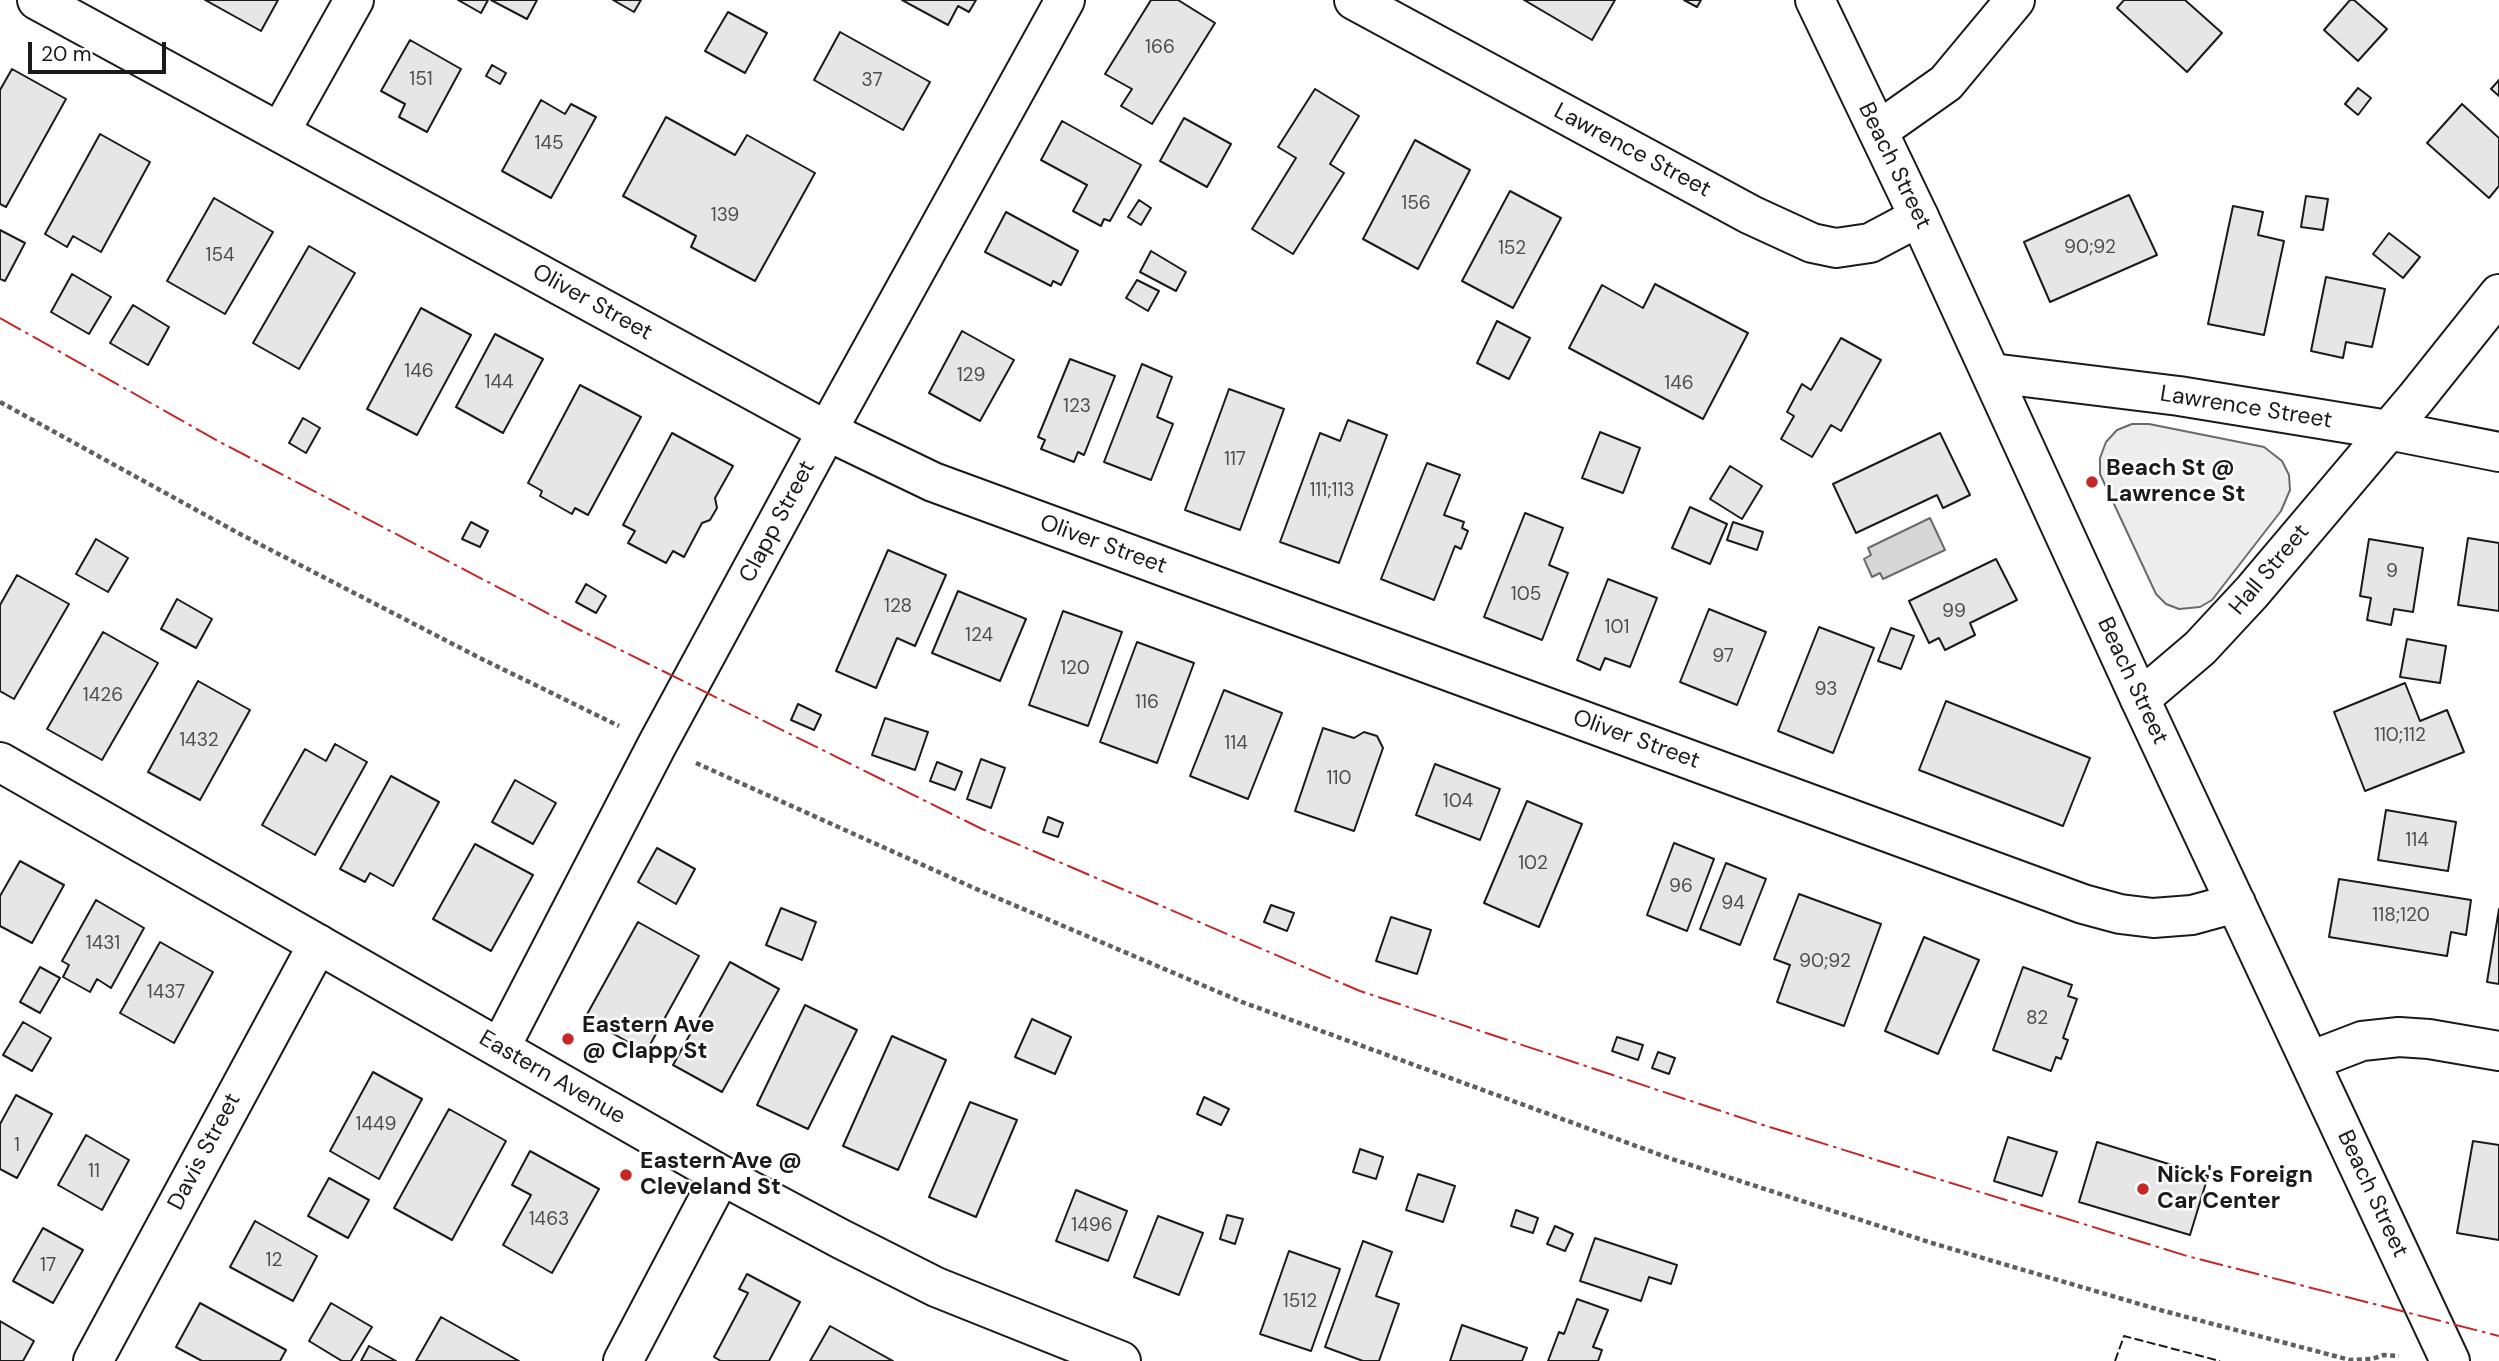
<!DOCTYPE html>
<html>
<head>
<meta charset="utf-8">
<style>
	body { margin:0 }
	#map { position:relative; width:2499px; height:1361px; overflow:hidden; background:#fff; font-family:"DM Sans",sans-serif }
	canvas { display:block }
	.scale { position:absolute; left:28px; top:42px; width:138px; height:32px; box-sizing:border-box; border:4px solid #1a1a1a; border-top:0; padding-left:9px; font-size:21px; line-height:24px; white-space:nowrap; color:#1a1a1a; -webkit-text-stroke:5px #fff; paint-order:stroke }
</style>
</head>
<body>
<div id="map">
<canvas width="2499" height="1361"></canvas>
<div class="scale">20 m</div>
</div>
<script>
const context = document.querySelector('canvas').getContext('2d');
context.lineJoin = 'round';
function fill(path, color) { context.fillStyle = color; context.fill(path, 'evenodd'); }
const toPath = rows => new Path2D(rows.map(r => 'M' + r).join(''));
function stroke(path, color, width, dash) { context.strokeStyle = color; context.lineWidth = width; context.lineCap = dash ? 'butt' : 'round'; context.setLineDash(dash || []); context.stroke(path); }
function write(font, color, halo, rows, align = 'center') {
  context.font = font + ' "DM Sans",sans-serif'; context.lineWidth = 5; context.setLineDash([]); context.textBaseline = 'middle'; context.strokeStyle = halo; context.fillStyle = color; for (const [text, x, y, turn = 0] of rows) {
    context.save(); context.translate(x, y); context.rotate((+turn || 0) * Math.PI / 180); context.textAlign = isNaN(turn) ? turn : align; if (halo) context.strokeText(text, 0, 0); context.fillText(text, 0, 0); context.restore();
  }
}
const built = toPath([
	[2132,424,2149,424,2264,447,2282,461,2289,475,2290,490,2281,511,2212,600,2200,607,2179,609,2166,604,2156,594,2100,474,2100,458,2106,442,2117,430,2132,424]
]);
fill(built, '#ededed');
stroke(built, '#6a6a6a', 2);
const water = toPath([
	[1930,518,1945,550,1883,579,1880,573,1872,577,1864,559,1871,555,1868,548,1930,518]
]);
fill(water, '#d7d7d7');
stroke(water, '#6a6a6a', 2);
const building = toPath([
	[205,0,278,0,261,31,205,0],
	[458,0,488,0,481,13,458,0],
	[491,0,537,0,527,19,491,0],
	[613,0,641,0,634,12,613,0],
	[902,0,976,0,969,12,958,6,948,25,902,0],
	[1151,0,1178,0,1215,23,1152,124,1121,106,1132,89,1105,74,1151,0],
	[1524,0,1615,0,1592,40,1524,0],
	[1684,0,1701,0,1697,7,1684,0],
	[2124,0,2185,0,2222,33,2187,72,2117,8,2124,0],
	[2350,0,2354,0,2387,29,2358,61,2324,30,2350,0],
	[728,12,767,33,745,73,705,51,728,12],
	[840,32,930,82,903,130,814,80,840,32],
	[410,40,461,69,427,132,399,117,405,104,381,91,410,40],
	[492,65,506,73,500,84,486,76,492,65],
	[12,69,66,99,6,207,0,204,0,90,12,69],
	[2499,80,2499,96,2491,89,2499,80],
	[2358,88,2371,98,2358,115,2345,104,2358,88],
	[1315,89,1359,116,1330,164,1344,173,1293,254,1252,229,1296,158,1278,147,1315,89],
	[541,100,565,114,571,104,596,117,551,198,502,171,541,100],
	[2462,104,2499,138,2499,186,2489,198,2427,143,2462,104],
	[666,117,735,155,747,135,815,173,755,281,691,247,696,236,623,196,666,117],
	[1184,118,1231,144,1207,187,1160,161,1184,118],
	[1062,121,1141,165,1110,221,1104,219,1101,226,1073,211,1087,185,1041,160,1062,121],
	[100,134,150,162,101,252,73,236,67,247,45,234,100,134],
	[1415,140,1470,170,1418,269,1363,239,1415,140],
	[1510,191,1561,218,1513,308,1462,281,1510,191],
	[2129,195,2157,255,2050,302,2024,242,2129,195],
	[2306,196,2328,199,2323,230,2301,227,2306,196],
	[214,198,273,232,225,314,167,281,214,198],
	[1139,200,1151,208,1141,225,1128,217,1139,200],
	[2233,206,2263,212,2258,235,2284,241,2264,335,2208,324,2233,206],
	[1006,212,1078,251,1061,285,1053,281,1051,286,985,252,1006,212],
	[0,230,25,243,5,281,0,279,0,230],
	[2389,233,2420,257,2403,278,2373,254,2389,233],
	[309,246,355,273,299,369,253,343,309,246],
	[1151,251,1186,272,1176,291,1140,272,1151,251],
	[72,274,111,297,89,334,51,312,72,274],
	[2326,277,2385,289,2372,347,2346,342,2343,358,2311,351,2326,277],
	[1137,280,1159,291,1148,311,1126,298,1137,280],
	[1655,284,1748,333,1703,419,1569,348,1602,285,1643,308,1655,284],
	[133,305,169,327,148,365,110,343,133,305],
	[421,308,471,335,417,435,367,409,421,308],
	[1497,321,1530,338,1509,379,1477,363,1497,321],
	[962,331,1014,360,980,421,929,393,962,331],
	[495,334,543,359,503,433,456,407,495,334],
	[1841,338,1881,360,1841,431,1831,425,1812,457,1781,439,1794,416,1787,412,1802,384,1811,390,1841,338],
	[1070,359,1115,376,1084,455,1078,452,1074,462,1041,449,1045,440,1038,437,1070,359],
	[1142,364,1172,377,1157,417,1173,424,1151,480,1104,462,1142,364],
	[580,385,641,417,588,515,575,508,572,514,540,496,542,491,528,483,580,385],
	[1229,389,1284,409,1240,530,1185,510,1229,389],
	[303,418,320,428,306,453,289,443,303,418],
	[1348,420,1387,435,1339,563,1280,542,1320,433,1340,441,1348,420],
	[1600,432,1640,448,1623,493,1582,478,1600,432],
	[672,433,733,466,715,498,717,508,710,520,702,523,684,557,673,551,666,563,628,543,635,531,623,525,672,433],
	[1940,433,1970,495,1943,508,1937,495,1856,533,1833,484,1940,433],
	[1427,463,1460,475,1444,515,1464,522,1462,528,1468,531,1461,549,1455,546,1434,600,1381,579,1427,463],
	[1730,466,1762,486,1742,519,1710,499,1730,466],
	[1690,507,1727,524,1710,564,1672,548,1690,507],
	[1525,513,1563,528,1549,565,1568,573,1542,640,1484,617,1525,513],
	[471,522,488,531,480,547,462,539,471,522],
	[1733,522,1763,532,1757,550,1727,540,1733,522],
	[2468,538,2499,543,2499,611,2458,605,2468,538],
	[96,539,128,558,108,592,76,574,96,539],
	[2369,539,2423,548,2413,612,2394,609,2391,625,2367,620,2371,598,2360,596,2369,539],
	[888,550,946,575,915,646,897,638,876,688,836,671,888,550],
	[1996,559,2017,600,1970,623,1975,635,1945,650,1939,638,1929,643,1909,601,1996,559],
	[17,575,69,604,14,699,0,691,0,605,17,575],
	[1608,579,1657,598,1630,667,1605,658,1600,670,1577,660,1608,579],
	[586,584,606,596,596,613,576,602,586,584],
	[958,591,1026,619,1000,681,932,653,958,591],
	[177,599,212,619,196,648,161,629,177,599],
	[1709,609,1766,632,1737,705,1680,682,1709,609],
	[1063,611,1122,632,1088,726,1029,705,1063,611],
	[1819,627,1874,648,1833,753,1778,731,1819,627],
	[1891,628,1914,636,1901,669,1878,661,1891,628],
	[103,632,158,663,102,760,47,729,103,632],
	[2407,639,2446,646,2440,683,2400,677,2407,639],
	[1137,642,1194,663,1157,763,1100,742,1137,642],
	[198,681,250,710,200,800,148,772,198,681],
	[2405,683,2420,721,2447,710,2464,752,2365,791,2334,712,2405,683],
	[1224,690,1282,713,1248,799,1190,776,1224,690],
	[1946,701,2090,758,2063,826,1919,770,1946,701],
	[798,704,821,715,814,730,791,720,798,704],
	[885,718,928,732,915,770,872,755,885,718],
	[1323,728,1354,738,1364,732,1377,736,1383,748,1354,831,1295,811,1323,728],
	[335,744,367,762,315,855,262,825,305,749,326,761,335,744],
	[981,759,1005,768,991,808,967,799,981,759],
	[937,762,962,772,955,790,930,781,937,762],
	[1435,764,1500,789,1480,840,1416,815,1435,764],
	[391,776,439,802,393,886,370,873,365,882,340,869,391,776],
	[515,780,556,803,533,844,492,822,515,780],
	[1527,801,1582,824,1539,927,1484,903,1527,801],
	[2386,810,2456,822,2448,871,2378,860,2386,810],
	[1048,817,1063,823,1058,837,1043,832,1048,817],
	[1674,843,1714,859,1687,931,1647,915,1674,843],
	[475,844,533,875,491,951,433,919,475,844],
	[657,848,695,869,676,904,638,882,657,848],
	[20,861,64,885,32,943,0,926,0,896,20,861],
	[1726,863,1766,879,1740,945,1700,929,1726,863],
	[2339,879,2471,900,2466,935,2451,932,2447,956,2329,937,2339,879],
	[1799,894,1881,924,1844,1026,1777,1002,1790,965,1774,959,1799,894],
	[96,900,144,928,111,988,97,979,90,992,63,977,69,965,62,961,96,900],
	[1271,905,1294,913,1287,931,1264,922,1271,905],
	[781,908,816,922,802,960,766,945,781,908],
	[2499,909,2499,984,2487,982,2499,909],
	[1391,917,1431,930,1417,974,1376,961,1391,917],
	[638,922,699,956,646,1052,585,1018,638,922],
	[1924,937,1979,960,1938,1054,1885,1031,1924,937],
	[160,942,213,972,174,1043,120,1013,160,942],
	[730,962,779,989,722,1092,673,1065,730,962],
	[40,967,60,978,40,1013,20,1002,40,967],
	[2023,967,2072,985,2068,996,2077,999,2063,1038,2068,1040,2061,1059,2056,1057,2051,1071,1993,1050,2023,967],
	[805,1005,857,1030,808,1129,757,1105,805,1005],
	[1032,1019,1071,1037,1055,1074,1015,1057,1032,1019],
	[23,1022,51,1038,32,1071,3,1055,23,1022],
	[892,1036,946,1060,898,1170,843,1146,892,1036],
	[1617,1037,1643,1045,1638,1060,1612,1051,1617,1037],
	[1658,1052,1675,1058,1669,1074,1652,1068,1658,1052],
	[373,1072,422,1099,379,1179,330,1151,373,1072],
	[16,1095,52,1114,17,1178,0,1169,0,1124,16,1095],
	[1204,1097,1229,1109,1221,1125,1197,1114,1204,1097],
	[970,1102,1017,1120,976,1217,929,1197,970,1102],
	[449,1109,506,1141,452,1240,394,1208,449,1109],
	[86,1135,129,1160,102,1210,58,1185,86,1135],
	[2008,1137,2057,1152,2042,1196,1994,1181,2008,1137],
	[2473,1141,2499,1145,2499,1240,2457,1233,2473,1141],
	[2097,1142,2208,1176,2190,1235,2079,1202,2097,1142],
	[1360,1149,1383,1157,1376,1179,1353,1172,1360,1149],
	[530,1151,599,1189,552,1273,503,1245,531,1195,512,1185,530,1151],
	[1418,1174,1455,1186,1443,1222,1406,1210,1418,1174],
	[329,1178,369,1200,348,1238,308,1216,329,1178],
	[1076,1190,1127,1211,1108,1261,1056,1241,1076,1190],
	[1516,1210,1538,1218,1533,1233,1511,1226,1516,1210],
	[1227,1215,1243,1219,1235,1244,1220,1239,1227,1215],
	[1158,1216,1203,1233,1179,1295,1134,1277,1158,1216],
	[255,1221,317,1256,293,1301,230,1267,255,1221],
	[1555,1226,1573,1234,1565,1251,1547,1244,1555,1226],
	[43,1228,83,1250,53,1303,13,1281,43,1228],
	[1595,1238,1677,1265,1671,1284,1649,1277,1641,1301,1580,1281,1595,1238],
	[1363,1241,1392,1252,1376,1296,1399,1304,1379,1361,1363,1361,1325,1347,1363,1241],
	[1289,1251,1340,1269,1311,1351,1260,1334,1289,1251],
	[747,1274,800,1302,769,1361,721,1361,714,1357,748,1293,739,1289,747,1274],
	[1577,1299,1608,1310,1593,1347,1602,1350,1598,1361,1548,1361,1559,1332,1564,1334,1577,1299],
	[200,1303,286,1350,280,1361,202,1361,176,1347,200,1303],
	[331,1303,372,1327,351,1361,342,1361,309,1341,331,1303],
	[441,1317,519,1361,416,1361,441,1317],
	[0,1321,34,1341,23,1361,0,1361,0,1321],
	[1462,1325,1527,1348,1522,1361,1450,1361,1462,1325],
	[830,1326,893,1361,810,1361,830,1326],
	[369,1346,396,1361,361,1361,369,1346]
]);
fill(building, '#e6e6e6');
stroke(building, '#1a1a1a', 2);
const street = toPath([
	[1354,0,1751,215,1812,243,1836,248,1870,243,1919,217],
	[1878,131,1946,83,2015,0],
	[280,132,354,0],
	[1992,373,2179,396,2388,430,2499,452],
	[2140,699,2200,648,2252,592,2416,398,2499,294],
	[500,1048,657,745,827,431,1065,0],
	[93,1361,318,944],
	[623,1361,721,1175]
]);
const secondary = toPath([
	[37,0,827,431,933,482,2083,904,2120,914,2153,918,2192,915,2236,903],
	[1815,0,1919,217,2140,699,2450,1361],
	[2310,1061,2362,1041,2399,1037,2429,1039,2499,1051]
]);
const primary = toPath([
	[0,762,721,1175,841,1239,936,1287,1121,1361]
]);
stroke(street, '#1a1a1a', 42);
stroke(secondary, '#1a1a1a', 42);
stroke(primary, '#1a1a1a', 42);
stroke(toPath([
	[0,402,240,534,478,657,619,726],
	[696,763,974,888,1242,1002,1669,1158,1935,1244,2160,1310,2350,1360,2372,1359,2384,1355,2399,1356]
]), '#5f5f5f', 4.5, [5, 3.5]);
stroke(street, '#fff', 38);
stroke(secondary, '#fff', 38);
stroke(primary, '#fff', 38);
stroke(toPath([
	[2115,1361,2124,1336,2220,1361]
]), '#1a1a1a', 2, [9, 3.5]);
stroke(toPath([
	[0,318,218,441,576,628,982,829,1360,991,1760,1124,2187,1256,2499,1336]
]), '#c62828', 2, [24, 5, 3.5, 5]);
for (const [x, y, r, color] of [
	[2092,482,7,"#c62828"],
	[568,1039,7,"#c62828"],
	[626,1175,7,"#c62828"],
	[2143,1189,7,"#c62828"]
]) { const dot = new Path2D(); dot.arc(x, y, r, 0, 2 * Math.PI); context.fillStyle = color; context.fill(dot); stroke(dot, '#fff', 2.5); }
write('19px', '#4d4d4d', null, [
	["166",1160,48],
	["151",421,80],
	["37",872,81],
	["145",549,144],
	["156",1416,204],
	["139",725,216],
	["90;92",2090,248],
	["152",1512,249],
	["154",220,256],
	["146",419,372],
	["129",971,376],
	["144",499,383],
	["146",1679,384],
	["123",1077,407],
	["117",1235,460],
	["111;113",1332,491],
	["9",2392,572],
	["105",1526,595],
	["128",898,607],
	["99",1954,612],
	["101",1617,628],
	["124",979,636],
	["97",1723,657],
	["120",1075,669],
	["93",1826,690],
	["1426",103,696],
	["116",1147,703],
	["110;112",2400,736],
	["1432",199,741],
	["114",1236,744],
	["110",1339,779],
	["104",1458,802],
	["114",2417,841],
	["102",1533,864],
	["96",1681,887],
	["94",1733,904],
	["118;120",2401,916],
	["1431",103,944],
	["90;92",1825,962],
	["1437",166,993],
	["82",2037,1019],
	["1449",376,1125],
	["1",17,1146],
	["11",94,1172],
	["1463",549,1220],
	["1496",1092,1226],
	["12",274,1261],
	["17",48,1266],
	["1512",1300,1302]
]);
write('23px', '#1a1a1a', '#fff', [
	["Lawrence Street",1632,151,28],
	["Beach Street",1894,166,64],
	["Oliver Street",592,303,29],
	["Lawrence Street",2246,408,9],
	["Clapp Street",778,522,-62],
	["Oliver Street",1103,545,20],
	["Hall Street",2270,570,-50],
	["Beach Street",2132,681,65],
	["Oliver Street",1636,740,20],
	["Eastern Avenue",552,1078,30],
	["Davis Street",205,1152,-62],
	["Beach Street",2372,1194,65]
]);
write('bold 23px', '#1a1a1a', '#fff', [
	["Beach St @",2106,469],
	["Lawrence St",2106,495],
	["Eastern Ave",582,1026],
	["@ Clapp St",582,1052],
	["Eastern Ave @",640,1162],
	["Cleveland St",640,1188],
	["Nick's Foreign",2157,1176],
	["Car Center",2157,1202]
], 'left');
</script>
</body>
</html>
